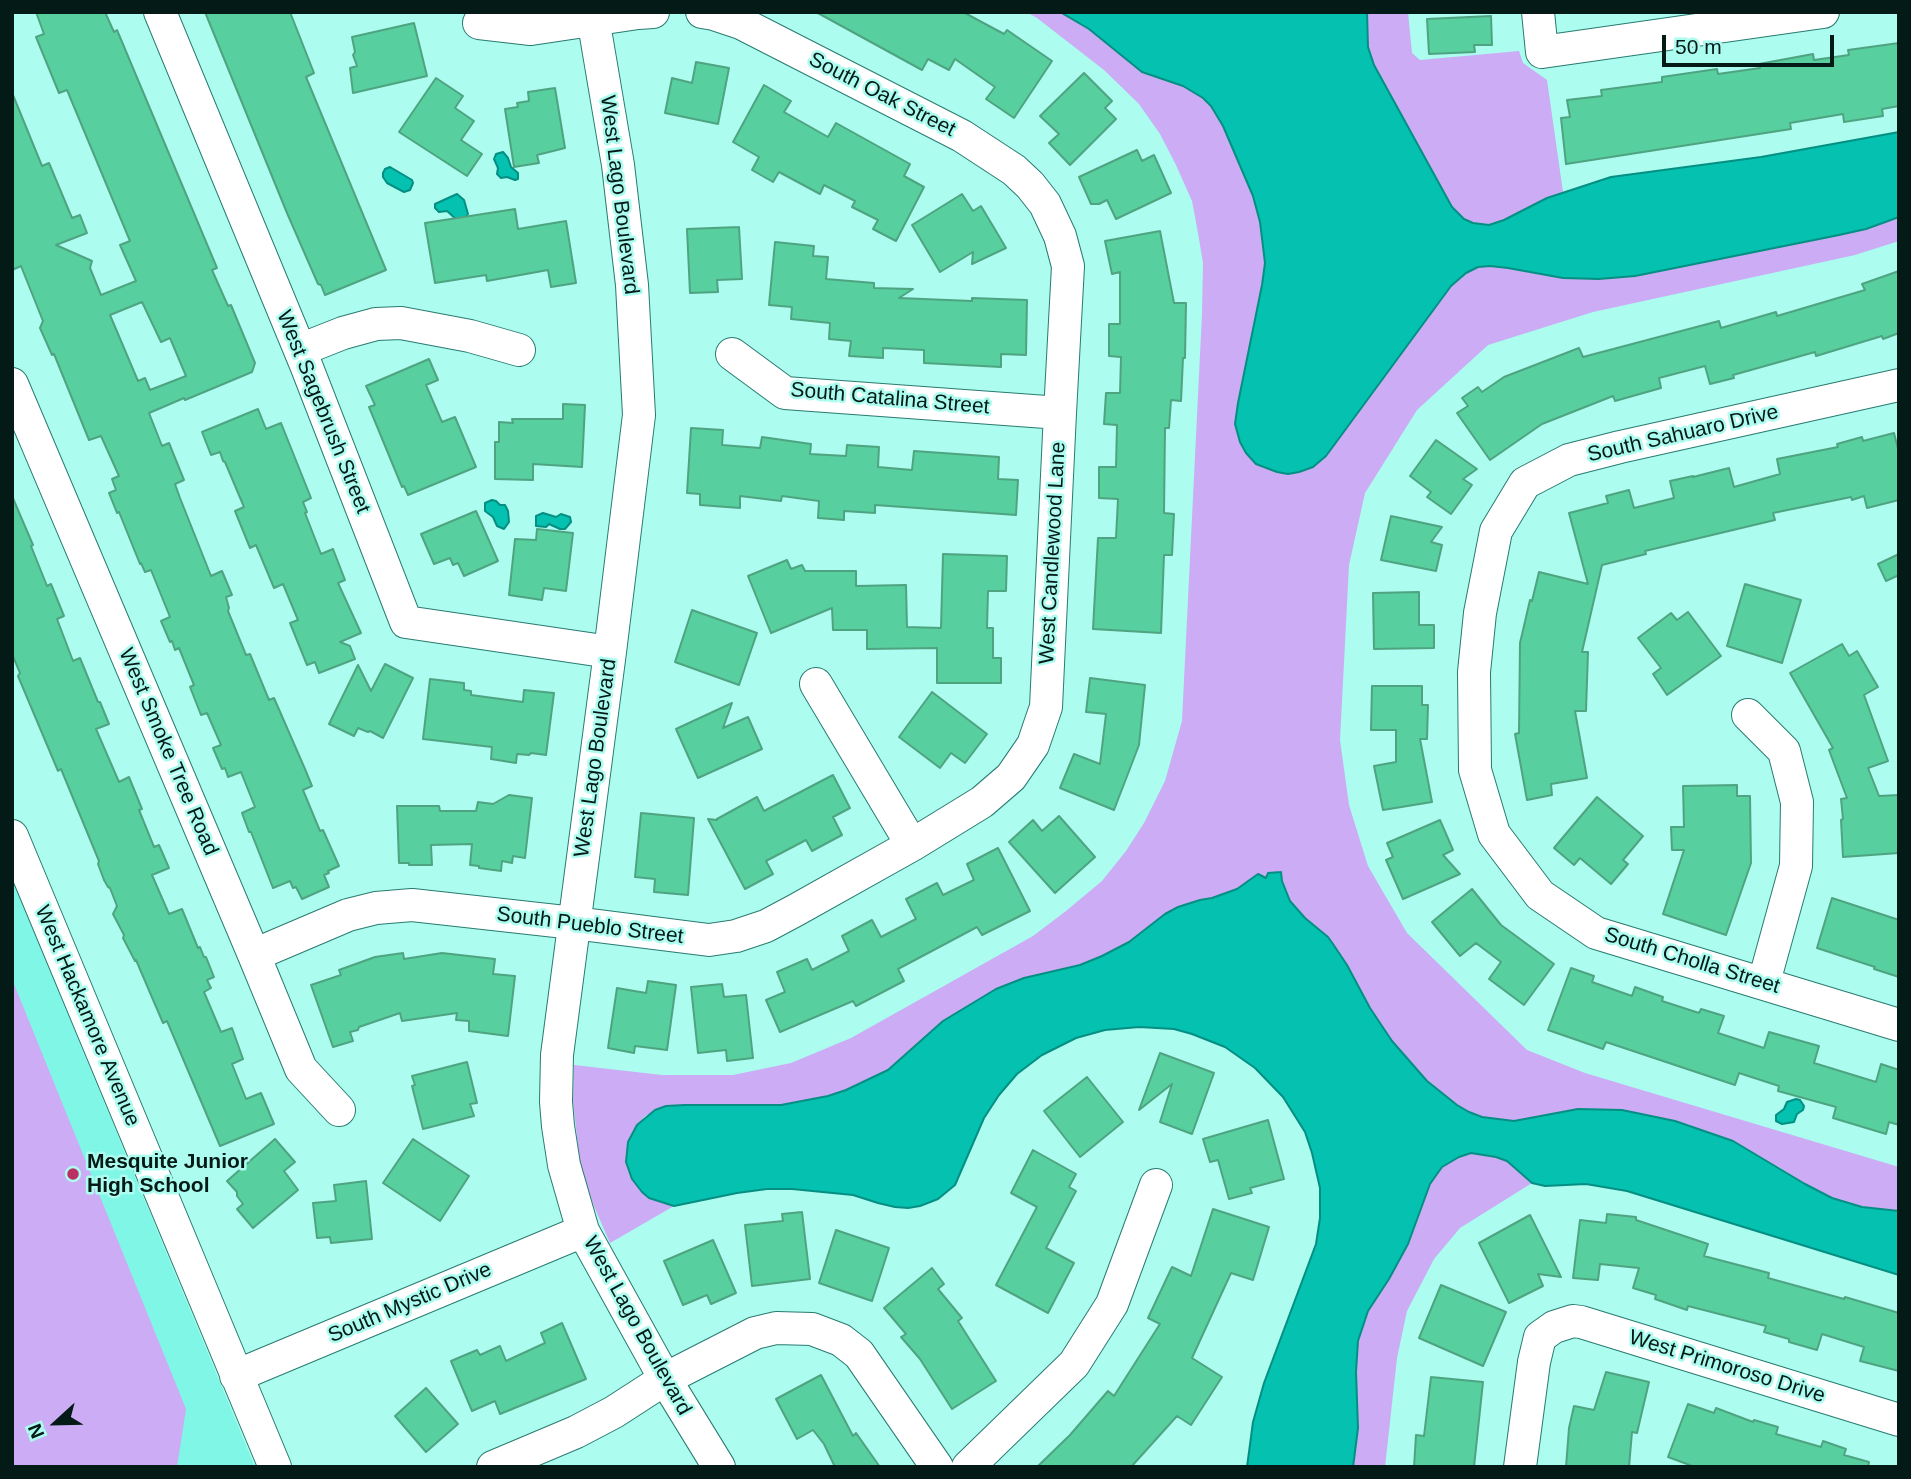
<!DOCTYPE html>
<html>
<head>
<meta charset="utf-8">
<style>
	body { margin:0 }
	#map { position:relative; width:1911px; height:1479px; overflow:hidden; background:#acfcef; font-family:Arial,sans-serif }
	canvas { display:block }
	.frame { position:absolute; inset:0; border:14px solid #041a17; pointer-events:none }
	.north { position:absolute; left:21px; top:1388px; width:70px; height:70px; -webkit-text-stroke:5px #acfcef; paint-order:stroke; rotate:248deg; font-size:19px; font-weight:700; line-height:28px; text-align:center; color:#041a17 }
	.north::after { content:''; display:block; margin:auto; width:24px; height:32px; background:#041a17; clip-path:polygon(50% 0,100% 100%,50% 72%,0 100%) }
	.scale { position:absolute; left:1662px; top:35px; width:172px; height:32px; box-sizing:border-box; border:4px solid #041a17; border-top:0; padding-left:9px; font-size:21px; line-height:24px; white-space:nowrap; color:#041a17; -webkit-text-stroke:5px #acfcef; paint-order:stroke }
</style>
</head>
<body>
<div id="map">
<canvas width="1911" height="1479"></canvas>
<div class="frame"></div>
<div class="north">N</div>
<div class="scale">50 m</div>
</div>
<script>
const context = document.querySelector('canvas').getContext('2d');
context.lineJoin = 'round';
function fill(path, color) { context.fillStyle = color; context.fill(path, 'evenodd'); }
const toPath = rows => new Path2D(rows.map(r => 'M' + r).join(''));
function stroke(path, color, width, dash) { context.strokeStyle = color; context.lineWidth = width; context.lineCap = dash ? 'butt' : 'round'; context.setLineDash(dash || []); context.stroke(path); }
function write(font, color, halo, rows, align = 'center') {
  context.font = font + ' Arial,sans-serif'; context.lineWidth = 5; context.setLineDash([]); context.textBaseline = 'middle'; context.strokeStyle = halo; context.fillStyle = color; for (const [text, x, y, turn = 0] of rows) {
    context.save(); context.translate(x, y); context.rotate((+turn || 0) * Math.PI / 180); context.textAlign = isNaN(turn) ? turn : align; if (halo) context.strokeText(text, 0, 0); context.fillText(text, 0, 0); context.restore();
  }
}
fill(toPath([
	[12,880,255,1467,12,1467]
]), '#80f6e6');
fill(toPath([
	[1026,12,1060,12,1089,29,1142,72,1183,86,1203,98,1211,106,1223,126,1253,196,1260,222,1264,243,1265,263,1262,285,1238,403,1235,424,1326,456,1451,286,1466,273,1478,267,1490,266,1508,268,1563,278,1599,279,1635,276,1839,235,1866,229,1899,217,1899,241,1855,255,1593,312,1488,345,1417,410,1365,493,1349,565,1340,740,1349,805,1368,866,1407,933,1527,1050,1585,1073,1899,1167,1899,1211,1862,1207,1832,1198,1805,1184,1777,1166,1578,1109,1514,1121,1482,1117,1469,1112,1441,1094,1427,1081,1392,1041,1370,1008,1347,965,1333,944,1328,937,1305,918,1290,901,1282,881,1281,872,1267,879,1258,874,1237,889,1212,898,1200,900,1165,914,1129,942,1102,956,1080,965,1024,978,996,989,943,1021,888,1070,846,1090,828,1096,781,1105,685,1105,666,1106,645,1116,637,1125,628,1142,626,1162,629,1170,632,1179,649,1198,674,1206,610,1243,593,1204,580,1165,573,1101,574,1065,662,1075,733,1075,791,1063,851,1038,1033,936,1066,911,1102,881,1126,851,1144,823,1165,781,1182,721,1202,314,1203,263,1198,233,1192,201,1176,165,1160,134,1139,104,1104,70,1037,18],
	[1367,12,1408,12,1412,53,1420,60,1519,51,1523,63,1547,80,1563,192,1547,198,1504,220,1489,225,1473,223,1464,219,1457,214,1440,189,1374,65,1368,47],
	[12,979,186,1409,177,1467,12,1467],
	[1471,1153,1484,1154,1507,1161,1532,1183,1460,1228,1434,1259,1407,1311,1397,1358,1385,1467,1353,1467,1358,1428,1356,1372,1358,1341,1368,1311,1389,1279,1408,1244,1430,1184,1442,1167,1458,1157]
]), '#cbacf5');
const water = toPath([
	[1060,12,1367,12,1368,47,1374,65,1452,207,1464,219,1473,223,1489,225,1504,220,1547,198,1611,177,1761,157,1899,132,1899,217,1866,229,1839,235,1635,276,1599,279,1563,278,1508,268,1490,266,1478,267,1466,273,1451,286,1326,456,1313,467,1299,472,1288,474,1277,472,1256,464,1246,453,1240,442,1235,424,1238,403,1262,285,1265,263,1260,222,1253,196,1223,126,1211,106,1203,98,1183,86,1142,72,1089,29,1060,12],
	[503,152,508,158,511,167,518,173,518,179,515,180,507,177,501,178,497,174,498,168,494,159,496,154,503,152],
	[390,167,412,180,413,183,410,190,404,192,387,183,383,177,383,173,385,169,390,167],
	[457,194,464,200,468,214,465,218,457,220,447,211,439,212,435,208,435,204,457,194],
	[492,500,496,501,500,505,505,505,508,511,509,522,504,529,497,526,493,517,485,511,485,503,492,500],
	[543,513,556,517,561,514,570,517,571,522,565,529,560,529,549,524,546,527,536,526,536,516,543,513],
	[1281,872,1282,881,1290,901,1305,918,1328,937,1333,944,1347,965,1370,1008,1392,1041,1427,1081,1457,1105,1469,1112,1482,1117,1514,1121,1578,1109,1622,1110,1675,1121,1733,1141,1805,1184,1832,1198,1862,1207,1899,1211,1899,1275,1627,1191,1586,1184,1545,1186,1532,1183,1507,1161,1496,1157,1471,1153,1459,1157,1442,1167,1430,1184,1408,1244,1389,1279,1368,1311,1358,1341,1356,1372,1358,1428,1353,1467,1247,1467,1253,1422,1264,1383,1316,1244,1320,1218,1320,1188,1312,1153,1305,1132,1283,1097,1255,1068,1225,1047,1192,1034,1174,1029,1139,1027,1105,1030,1076,1038,1042,1055,1017,1074,999,1095,984,1118,955,1185,938,1199,920,1206,908,1208,895,1207,878,1203,853,1195,792,1189,767,1189,737,1193,674,1206,649,1198,642,1192,632,1179,626,1162,628,1142,637,1125,655,1110,666,1106,685,1105,781,1105,828,1096,846,1090,888,1070,943,1021,996,989,1024,978,1080,965,1102,956,1129,942,1165,914,1178,907,1200,900,1212,898,1237,889,1258,874,1266,878,1268,873,1281,872],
	[1796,1099,1800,1100,1804,1106,1803,1110,1797,1114,1794,1122,1782,1124,1776,1121,1776,1115,1784,1109,1787,1102,1796,1099]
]);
fill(water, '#04c1b0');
stroke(water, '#048f82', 2);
const building = toPath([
	[36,12,105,12,114,32,117,30,217,268,212,270,228,306,231,305,255,363,252,372,185,400,184,398,149,413,162,446,169,443,184,480,175,484,180,498,211,576,222,571,232,595,226,597,229,608,228,611,246,655,250,654,269,700,274,698,305,769,312,786,303,790,320,831,323,830,339,866,328,871,329,873,324,875,329,887,302,899,296,887,293,888,290,881,273,888,251,832,249,832,242,813,255,807,241,772,228,777,225,768,222,769,213,748,221,745,207,713,201,715,190,687,194,685,179,648,175,650,172,641,170,642,161,621,170,617,151,570,145,572,141,563,140,564,119,512,117,513,109,493,116,490,112,479,119,476,101,436,89,440,54,354,52,355,40,328,43,321,21,266,12,270,13,95,42,166,49,163,72,218,80,215,87,233,56,245,92,261,90,268,101,295,136,281,120,245,130,241,67,90,59,93,36,37,44,34,36,12],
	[142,302,161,342,170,338,186,376,150,390,145,378,138,381,110,315,142,302],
	[205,12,290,12,314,73,306,77,386,270,325,295,321,285,318,284,287,213,205,12],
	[816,12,963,12,1004,34,1007,30,1052,61,1014,118,986,99,995,87,955,59,949,70,928,59,922,70,816,12],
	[1491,16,1492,45,1474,45,1475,52,1429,54,1427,19,1491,16],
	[414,23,427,76,353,93,350,68,357,66,353,55,355,52,352,37,414,23],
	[1899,43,1899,106,1882,109,1883,116,1844,122,1843,114,1790,123,1791,129,1566,164,1561,118,1570,117,1567,100,1602,96,1601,90,1662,82,1662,77,1717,69,1718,74,1760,68,1759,64,1813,54,1814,60,1849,55,1848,50,1899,43],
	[696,62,729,68,718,124,665,113,672,78,692,83,696,62],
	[1084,73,1112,101,1105,108,1116,119,1070,165,1049,143,1059,134,1040,116,1084,73],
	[436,78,463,96,455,108,474,121,461,140,482,154,467,176,399,132,436,78],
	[764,85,791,101,784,112,828,137,836,123,910,164,904,176,924,187,896,241,873,229,878,220,852,207,855,201,824,185,820,194,779,172,773,182,752,170,759,157,733,142,764,85],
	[555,88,565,148,537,155,539,163,514,167,505,109,518,107,517,103,529,101,528,92,555,88],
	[1137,150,1142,161,1154,155,1171,193,1116,219,1107,200,1099,204,1091,204,1079,177,1137,150],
	[962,194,973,211,981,206,1006,248,972,264,973,252,940,272,912,225,962,194],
	[515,209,518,229,566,221,576,283,551,287,548,270,487,281,486,275,435,283,425,223,515,209],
	[739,227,742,279,717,280,718,292,690,293,687,229,739,227],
	[1160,231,1174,303,1186,303,1185,358,1183,358,1181,401,1171,400,1169,428,1165,428,1164,513,1174,514,1172,555,1164,555,1161,633,1093,629,1098,538,1116,538,1118,499,1099,498,1099,467,1116,467,1117,425,1104,424,1106,393,1120,393,1121,357,1109,356,1109,324,1120,324,1120,272,1112,274,1105,241,1160,231],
	[775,242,814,246,813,256,828,257,826,279,874,283,874,288,913,289,899,298,972,301,972,298,1027,300,1026,355,1001,354,1001,367,924,363,924,350,883,348,883,358,849,356,851,341,829,339,830,323,791,319,792,307,769,305,775,242],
	[1899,271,1899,333,1883,339,1882,336,1816,356,1815,352,1733,375,1734,378,1710,384,1705,366,1659,378,1661,388,1615,401,1613,396,1542,424,1490,460,1457,413,1468,406,1462,398,1478,387,1482,392,1504,377,1579,348,1583,357,1719,321,1721,328,1776,312,1777,316,1865,290,1862,284,1899,271],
	[429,359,438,380,426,385,442,422,455,417,476,467,408,495,404,486,402,487,369,407,375,405,366,386,429,359],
	[563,404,585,405,582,467,533,464,533,480,495,479,495,442,499,442,499,422,513,423,512,419,563,419,563,404],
	[258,409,266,429,281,423,311,498,303,502,307,512,305,513,321,554,333,549,345,580,338,583,361,633,340,642,350,646,355,659,319,673,315,662,307,665,290,623,298,620,283,584,274,588,256,545,250,548,235,511,244,507,225,462,223,461,220,452,211,455,202,432,258,409],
	[691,428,723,430,722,445,760,448,762,437,811,444,810,454,846,456,847,445,879,447,878,467,912,470,914,451,999,457,998,479,1018,480,1016,515,875,505,875,513,844,511,844,520,818,518,819,501,782,496,781,501,740,496,740,508,700,505,700,494,687,493,691,428],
	[1894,433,1899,453,1899,500,1867,508,1864,496,1852,500,1851,497,1773,513,1775,520,1645,551,1646,554,1602,565,1582,652,1588,652,1586,711,1575,711,1587,778,1551,784,1552,795,1527,800,1515,734,1519,733,1520,643,1530,600,1532,601,1539,572,1588,584,1569,513,1608,503,1606,496,1629,490,1634,508,1674,498,1670,481,1693,476,1693,477,1729,468,1734,487,1780,474,1777,459,1838,447,1837,444,1862,437,1863,441,1894,433],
	[1436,440,1477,469,1463,479,1472,485,1451,514,1427,497,1431,492,1410,476,1436,440],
	[12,496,33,545,31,546,47,586,51,584,64,616,57,619,73,661,80,658,98,702,100,702,109,724,96,729,119,782,129,777,142,809,139,810,154,847,159,845,169,868,152,875,169,914,182,909,198,948,200,947,204,957,206,957,214,977,207,980,211,988,204,992,221,1032,232,1028,243,1059,232,1064,246,1099,261,1093,274,1124,220,1146,167,1021,163,1023,136,960,135,961,123,938,124,935,113,914,117,906,110,888,108,887,104,880,98,864,99,861,61,769,58,771,18,676,20,673,12,654,12,496],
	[476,511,498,561,464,576,458,563,453,565,450,558,434,564,421,534,476,511],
	[1391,516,1442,527,1431,542,1442,545,1436,571,1381,560,1391,516],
	[537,529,573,533,566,591,544,588,542,600,509,595,515,539,536,540,537,529],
	[943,554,1007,556,1006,591,988,591,987,628,993,628,993,658,1001,658,1001,683,937,683,937,648,867,649,867,630,833,630,832,608,771,633,748,576,787,560,791,569,802,565,805,571,856,571,856,586,906,585,907,627,941,628,943,554],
	[1899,554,1899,575,1886,581,1878,564,1899,554],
	[1745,584,1801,600,1782,663,1727,646,1745,584],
	[1419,592,1419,625,1434,625,1434,648,1374,649,1373,593,1419,592],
	[692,610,757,633,739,685,675,662,692,610],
	[1688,612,1721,656,1667,695,1653,674,1661,668,1638,638,1671,613,1677,620,1688,612],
	[1842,644,1849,656,1857,651,1878,687,1864,695,1888,761,1868,768,1879,796,1899,795,1899,853,1843,857,1841,820,1843,819,1841,799,1847,798,1829,750,1833,748,1790,673,1842,644],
	[385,664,413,678,383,738,370,731,368,732,358,728,354,736,329,724,358,665,371,691,385,664],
	[1090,678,1145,685,1139,745,1114,810,1060,788,1074,754,1100,764,1106,714,1086,712,1090,678],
	[430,679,464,683,464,690,471,691,471,695,523,702,524,690,554,693,546,755,531,753,529,755,517,754,516,763,491,759,492,747,423,739,430,679],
	[1372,686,1422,686,1422,705,1428,705,1427,739,1420,739,1432,802,1383,810,1374,766,1396,762,1396,730,1371,730,1372,686],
	[932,692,987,734,965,763,951,753,940,768,899,737,932,692],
	[732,703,723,728,748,717,762,749,698,778,676,729,732,703],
	[833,775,850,808,833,817,842,835,812,851,806,840,766,861,773,874,745,889,708,819,717,820,717,819,757,797,764,811,833,775],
	[1737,785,1737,796,1750,796,1751,863,1726,935,1663,914,1684,850,1672,850,1671,827,1684,827,1683,786,1737,785],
	[509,795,532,798,525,858,513,856,512,863,502,861,501,871,479,868,479,866,470,865,472,844,431,845,432,865,409,865,409,863,399,863,397,806,439,806,440,811,476,811,478,802,493,804,509,795],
	[1597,797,1643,836,1623,860,1628,864,1611,884,1580,858,1574,865,1554,848,1597,797],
	[641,813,694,818,688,895,654,892,655,879,635,877,641,813],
	[1059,816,1095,857,1055,893,1009,842,1033,820,1042,831,1059,816],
	[1440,820,1453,850,1443,855,1460,874,1403,899,1386,860,1393,857,1387,843,1440,820],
	[998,848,1030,911,982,935,977,927,898,969,904,981,856,1006,853,1001,780,1032,766,1000,785,992,777,972,807,959,812,970,849,951,842,936,872,920,881,937,916,919,906,899,937,883,943,895,974,880,967,864,998,848],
	[1472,889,1501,925,1554,964,1524,1005,1489,979,1501,962,1476,943,1460,956,1432,922,1472,889],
	[1832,898,1899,920,1899,977,1874,969,1875,967,1817,948,1832,898],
	[403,953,404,959,442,953,495,959,493,974,515,976,508,1036,469,1031,469,1021,456,1020,457,1013,402,1021,400,1013,359,1027,358,1030,350,1032,353,1041,333,1047,311,985,341,975,339,970,375,957,403,953],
	[1571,968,1594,976,1592,982,1632,996,1635,987,1663,997,1662,1001,1699,1013,1701,1009,1724,1016,1718,1033,1764,1048,1769,1032,1819,1046,1814,1063,1876,1082,1881,1064,1899,1070,1899,1125,1889,1122,1886,1134,1833,1118,1836,1107,1778,1091,1779,1086,1739,1073,1735,1085,1606,1042,1603,1049,1548,1030,1571,968],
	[648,981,676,985,667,1050,635,1046,634,1053,608,1048,617,988,646,993,648,981],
	[722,984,724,997,746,995,753,1058,727,1061,726,1050,698,1053,691,987,722,984],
	[1160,1053,1214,1073,1192,1134,1160,1122,1172,1084,1139,1110,1160,1053],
	[467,1062,477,1103,470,1104,474,1116,423,1129,412,1086,415,1085,412,1076,467,1062],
	[1087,1077,1123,1122,1080,1157,1044,1111,1087,1077],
	[1268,1120,1284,1179,1250,1188,1252,1193,1229,1199,1218,1160,1210,1162,1203,1139,1268,1120],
	[275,1139,295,1162,284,1171,298,1190,253,1228,237,1209,243,1204,237,1196,237,1192,227,1181,275,1139],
	[413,1139,469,1176,440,1221,383,1183,413,1139],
	[1033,1150,1076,1174,1069,1187,1076,1191,1046,1248,1074,1263,1048,1313,996,1285,1037,1207,1011,1193,1033,1150],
	[366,1181,372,1239,331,1243,330,1237,317,1238,313,1203,336,1201,334,1185,366,1181],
	[1213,1209,1269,1227,1253,1280,1231,1273,1192,1358,1222,1377,1191,1425,1177,1416,1131,1467,1037,1467,1070,1435,1108,1391,1114,1396,1160,1324,1148,1318,1172,1267,1191,1276,1213,1209],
	[802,1212,810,1279,752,1286,745,1225,783,1221,782,1214,802,1212],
	[1607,1214,1636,1217,1636,1220,1708,1244,1704,1256,1769,1273,1768,1278,1844,1299,1845,1297,1899,1313,1899,1371,1860,1361,1864,1347,1822,1334,1817,1350,1789,1342,1789,1339,1764,1332,1766,1326,1688,1306,1687,1310,1655,1299,1656,1295,1633,1288,1639,1268,1600,1264,1598,1280,1573,1278,1580,1220,1606,1223,1607,1214],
	[1530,1215,1561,1277,1538,1274,1543,1286,1509,1303,1479,1243,1530,1215],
	[836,1230,889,1248,872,1301,819,1283,836,1230],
	[713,1240,736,1293,711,1304,707,1295,683,1305,664,1261,713,1240],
	[932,1268,944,1284,938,1289,962,1318,958,1321,996,1381,952,1409,920,1359,901,1337,906,1334,884,1308,932,1268],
	[1441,1285,1506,1312,1483,1366,1419,1338,1441,1285],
	[562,1323,586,1379,500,1414,495,1401,472,1411,451,1361,477,1350,480,1355,500,1346,506,1361,545,1343,541,1333,562,1323],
	[1606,1372,1649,1382,1637,1433,1632,1432,1629,1467,1566,1467,1569,1428,1574,1406,1594,1410,1606,1372],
	[821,1375,853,1436,856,1433,880,1467,835,1467,824,1444,813,1430,797,1439,776,1399,821,1375],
	[1431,1377,1483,1382,1474,1467,1414,1467,1416,1435,1424,1436,1431,1377],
	[426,1388,458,1424,426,1452,395,1416,426,1388],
	[1688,1404,1714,1413,1716,1408,1753,1422,1754,1420,1778,1427,1776,1434,1821,1447,1823,1441,1846,1449,1844,1455,1869,1462,1868,1467,1695,1467,1668,1457,1688,1404]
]);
fill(building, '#58cf9f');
stroke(building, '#4ea480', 2);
const minor = toPath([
	[160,12,306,365,406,622,610,652],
	[592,12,618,165,632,285,639,415,610,652,557,1055,556,1102,558,1126,564,1165,583,1231,665,1379,719,1467],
	[1538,12,1542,52,1823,12],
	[479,23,531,29,638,13,653,12],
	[300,350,343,333,376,324,401,323,470,336,519,350],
	[732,354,785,393,1060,413],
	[12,384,254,955,301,1069,339,1110],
	[1899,385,1620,447,1569,460,1525,483,1496,531,1480,613,1474,672,1475,770,1494,834,1540,895,1596,933,1899,1025],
	[816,684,912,845],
	[1748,715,1784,751,1797,802,1796,866,1764,982],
	[12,836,275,1467],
	[254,955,348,915,376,908,412,905,574,923,709,940,736,936,766,926,796,910,912,845,982,802,1011,777,1033,745,1046,707,1049,643,1060,413,1068,266,1060,236,1045,204,1030,185,1014,170,962,136,741,23,714,14,702,12],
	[236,1376,583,1231],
	[493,1467,576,1432,614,1412,665,1379,755,1333,776,1328,812,1329,841,1340,859,1354,937,1467],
	[968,1467,1074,1364,1112,1304,1156,1185],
	[1520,1467,1534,1362,1540,1337,1554,1327,1573,1321,1581,1322,1899,1420]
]);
stroke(minor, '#297b71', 34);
stroke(minor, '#fff', 32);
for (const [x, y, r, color] of [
	[73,1174,7,"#bb2f62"]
]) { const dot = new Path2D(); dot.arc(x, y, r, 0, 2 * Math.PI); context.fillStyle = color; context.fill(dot); stroke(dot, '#acfcef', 2.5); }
write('21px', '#041a17', '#acfcef', [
	["South Oak Street",882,95,27],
	["West Lago Boulevard",619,195,83],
	["South Catalina Street",890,399,5],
	["West Sagebrush Street",323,412,68],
	["South Sahuaro Drive",1683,434,-13],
	["West Candlewood Lane",1053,553,-87],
	["West Smoke Tree Road",168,752,67],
	["West Lago Boulevard",596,758,-82],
	["South Pueblo Street",590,926,7],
	["South Cholla Street",1692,961,17],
	["West Hackamore Avenue",87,1016,67],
	["South Mystic Drive",410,1303,-23],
	["West Lago Boulevard",637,1326,61],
	["West Primoroso Drive",1727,1367,17]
]);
write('bold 21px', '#041a17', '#acfcef', [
	["Mesquite Junior",87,1162],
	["High School",87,1186]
], 'left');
</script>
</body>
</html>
